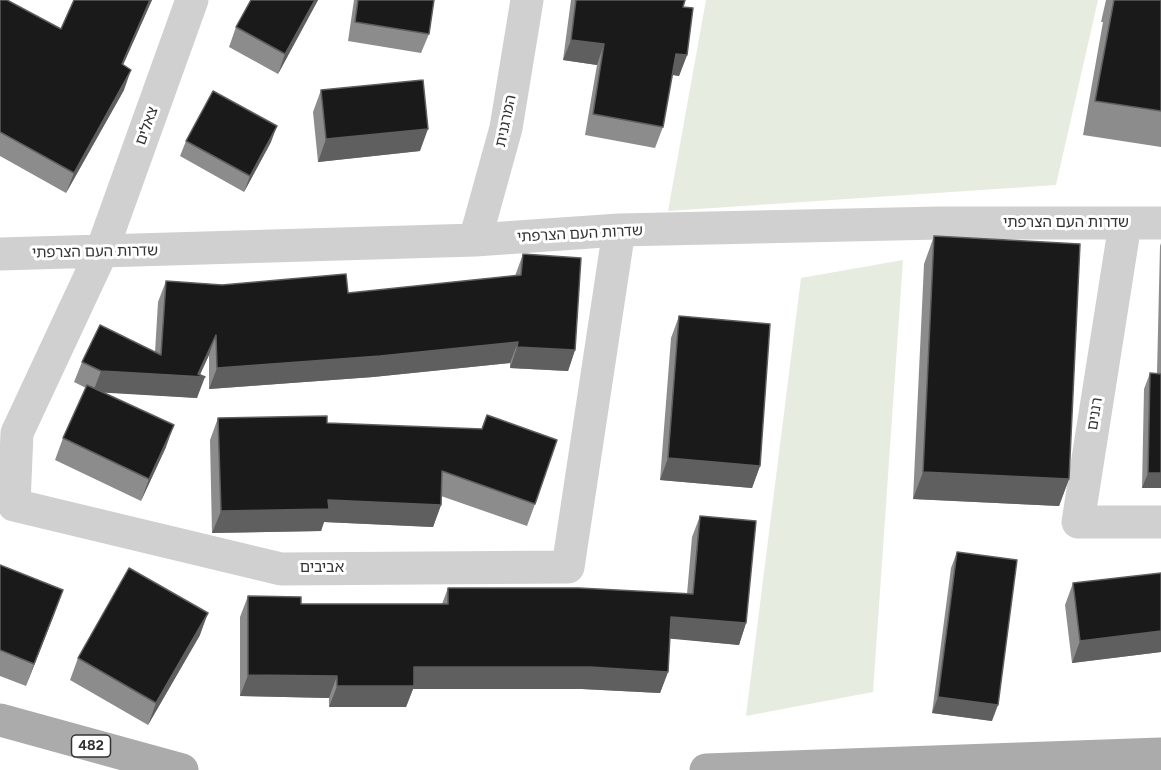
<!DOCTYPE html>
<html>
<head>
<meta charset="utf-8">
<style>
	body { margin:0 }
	canvas { display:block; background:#fff }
</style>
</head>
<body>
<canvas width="1161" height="770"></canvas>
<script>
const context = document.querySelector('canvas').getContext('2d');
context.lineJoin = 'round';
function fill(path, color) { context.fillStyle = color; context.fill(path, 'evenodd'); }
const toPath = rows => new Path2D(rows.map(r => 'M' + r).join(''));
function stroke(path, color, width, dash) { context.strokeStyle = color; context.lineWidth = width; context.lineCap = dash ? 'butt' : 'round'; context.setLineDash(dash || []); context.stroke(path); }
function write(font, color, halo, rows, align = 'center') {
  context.font = font + ' Figtree,"Noto Sans Hebrew",sans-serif'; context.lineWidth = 6; context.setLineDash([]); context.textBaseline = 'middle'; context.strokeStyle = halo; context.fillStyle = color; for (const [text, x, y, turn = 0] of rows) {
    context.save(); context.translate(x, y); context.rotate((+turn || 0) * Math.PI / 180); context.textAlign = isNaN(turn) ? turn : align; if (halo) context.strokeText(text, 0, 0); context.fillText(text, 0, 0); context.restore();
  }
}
fill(toPath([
	[706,0,1098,0,1056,185,668,211],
	[903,260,873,692,746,716,801,278]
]), '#e6ecdf');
stroke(toPath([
	[192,0,101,253,17,433,14,505,281,569,568,567,619,230],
	[1125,224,1078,522,1161,522],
	[475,240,506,128,527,0],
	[0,254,475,240,619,230,940,223,1161,223]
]), '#d0d0d0', 33);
stroke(toPath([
	[0,720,182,770],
	[706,770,1161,754]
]), '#ababab', 33);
fill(toPath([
	[0,0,61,29,74,0,152,0,123,65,124,90,66,193,0,156],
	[251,0,318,0,278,74,229,47,236,27],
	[354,0,434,0,429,34,421,53,348,41],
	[571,0,685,0,683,7,687,55,679,76,672,75,663,127,655,148,585,135,597,65,563,60],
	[1106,0,1161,0,1161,147,1083,135,1103,22,1101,22],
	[321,90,420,151,318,162,313,112],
	[186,141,271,142,244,192,180,156],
	[934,236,1069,479,1059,506,913,499,924,264],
	[1161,243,1161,488,1142,488,1144,389,1150,373,1157,373,1160,246],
	[523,254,575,350,568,371,510,368,510,363,373,377,209,389,209,355,200,374,197,398,104,392,166,447,141,501,55,460,63,438,86,388,74,382,82,362,155,352,158,302,166,281,348,293,515,276],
	[679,316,760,466,752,488,660,480,671,338],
	[218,418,327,423,535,504,527,526,441,496,441,505,433,527,324,522,321,531,212,533,210,440],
	[700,516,746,623,739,645,670,638,668,672,660,693,582,689,413,689,406,707,329,707,329,698,240,696,240,617,248,596,301,604,442,604,448,588,687,594,692,537],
	[957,552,992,721,932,713,951,568],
	[0,565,55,612,26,686,0,676],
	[1161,573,1161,652,1072,663,1065,605,1073,583],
	[200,635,148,725,70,680,78,658]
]), '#8c8c8c');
fill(toPath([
	[150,0,152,0,114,85,122,64],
	[315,0,318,0,278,74,285,54],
	[571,40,604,44,597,65,563,60],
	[676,54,687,55,679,76,668,74],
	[131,70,124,90,66,193,74,173],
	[277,126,271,142,244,192,250,176],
	[428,129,420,151,318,162,326,139],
	[216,335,209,355,199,377,205,377,197,398,93,392,101,371,197,377],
	[518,342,510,363,373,377,209,389,217,368],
	[517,347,575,350,568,371,510,368],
	[174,425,166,447,141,501,149,479],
	[668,458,760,466,752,488,660,480],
	[923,472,1069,479,1059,506,913,499],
	[1148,473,1161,473,1161,488,1142,488],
	[328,500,441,505,433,527,324,522,321,531,212,533,221,511],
	[63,590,55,612,26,686,34,664],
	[208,613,200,635,148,725,156,703],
	[671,617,746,623,739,645,663,638],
	[1161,631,1161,652,1072,663,1080,641],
	[414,667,590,667,668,672,660,693,582,689,413,689,406,707,329,707,337,686],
	[248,675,337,676,329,698,240,696],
	[938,697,998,705,992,721,932,713]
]), '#5f5f5f');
const building = toPath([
	[0,0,7,0,61,29,74,0,150,0,122,64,131,70,74,173,0,132,0,0],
	[251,0,315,0,285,54,236,27,251,0],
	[358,0,434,0,429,34,355,22,358,0],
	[576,0,685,0,683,7,693,8,687,55,676,54,663,127,593,114,604,44,571,40,576,0],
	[1114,0,1161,0,1161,111,1095,101,1114,0],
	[423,80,428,129,326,139,321,90,423,80],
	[213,91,277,126,250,176,186,141,213,91],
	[934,236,1080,244,1069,479,923,472,934,236],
	[523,254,581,258,575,350,517,347,518,342,380,356,217,368,216,335,198,374,205,377,101,371,82,362,100,325,161,355,166,281,222,285,346,274,348,293,521,275,523,254],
	[679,316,770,324,760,466,668,458,679,316],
	[1150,373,1161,374,1161,473,1148,473,1150,373],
	[87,385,174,425,149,479,63,438,87,385],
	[487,415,557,440,535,504,442,471,441,505,328,500,329,509,221,511,218,418,327,416,327,423,482,429,487,415],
	[700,516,756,521,746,623,671,617,668,672,590,667,414,667,414,686,337,686,337,676,248,675,248,596,301,597,301,604,448,604,448,588,579,588,693,594,700,516],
	[957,552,1017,560,998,705,938,697,957,552],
	[0,565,63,590,34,664,0,650,0,565],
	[129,568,208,613,156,703,78,658,129,568],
	[1161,573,1161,631,1080,641,1073,583,1161,573]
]);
fill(building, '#1a1a1a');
stroke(building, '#5f5f5f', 1.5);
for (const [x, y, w] of [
	[91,746,39]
]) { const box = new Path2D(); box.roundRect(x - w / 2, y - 11, w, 22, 4.5); context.fillStyle = '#fff'; context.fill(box); stroke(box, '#333', 1.5); }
write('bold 14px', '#333', null, [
	["482",91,746]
]);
write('15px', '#333', '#fff', [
	["המרגנית",506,121,-78],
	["צאלים",147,126,-70],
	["שדרות העם הצרפתי",1066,223],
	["שדרות העם הצרפתי",580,234,-3],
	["שדרות העם הצרפתי",95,252,-1],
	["רננים",1095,414,-81],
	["אביבים",322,568]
]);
</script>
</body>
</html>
